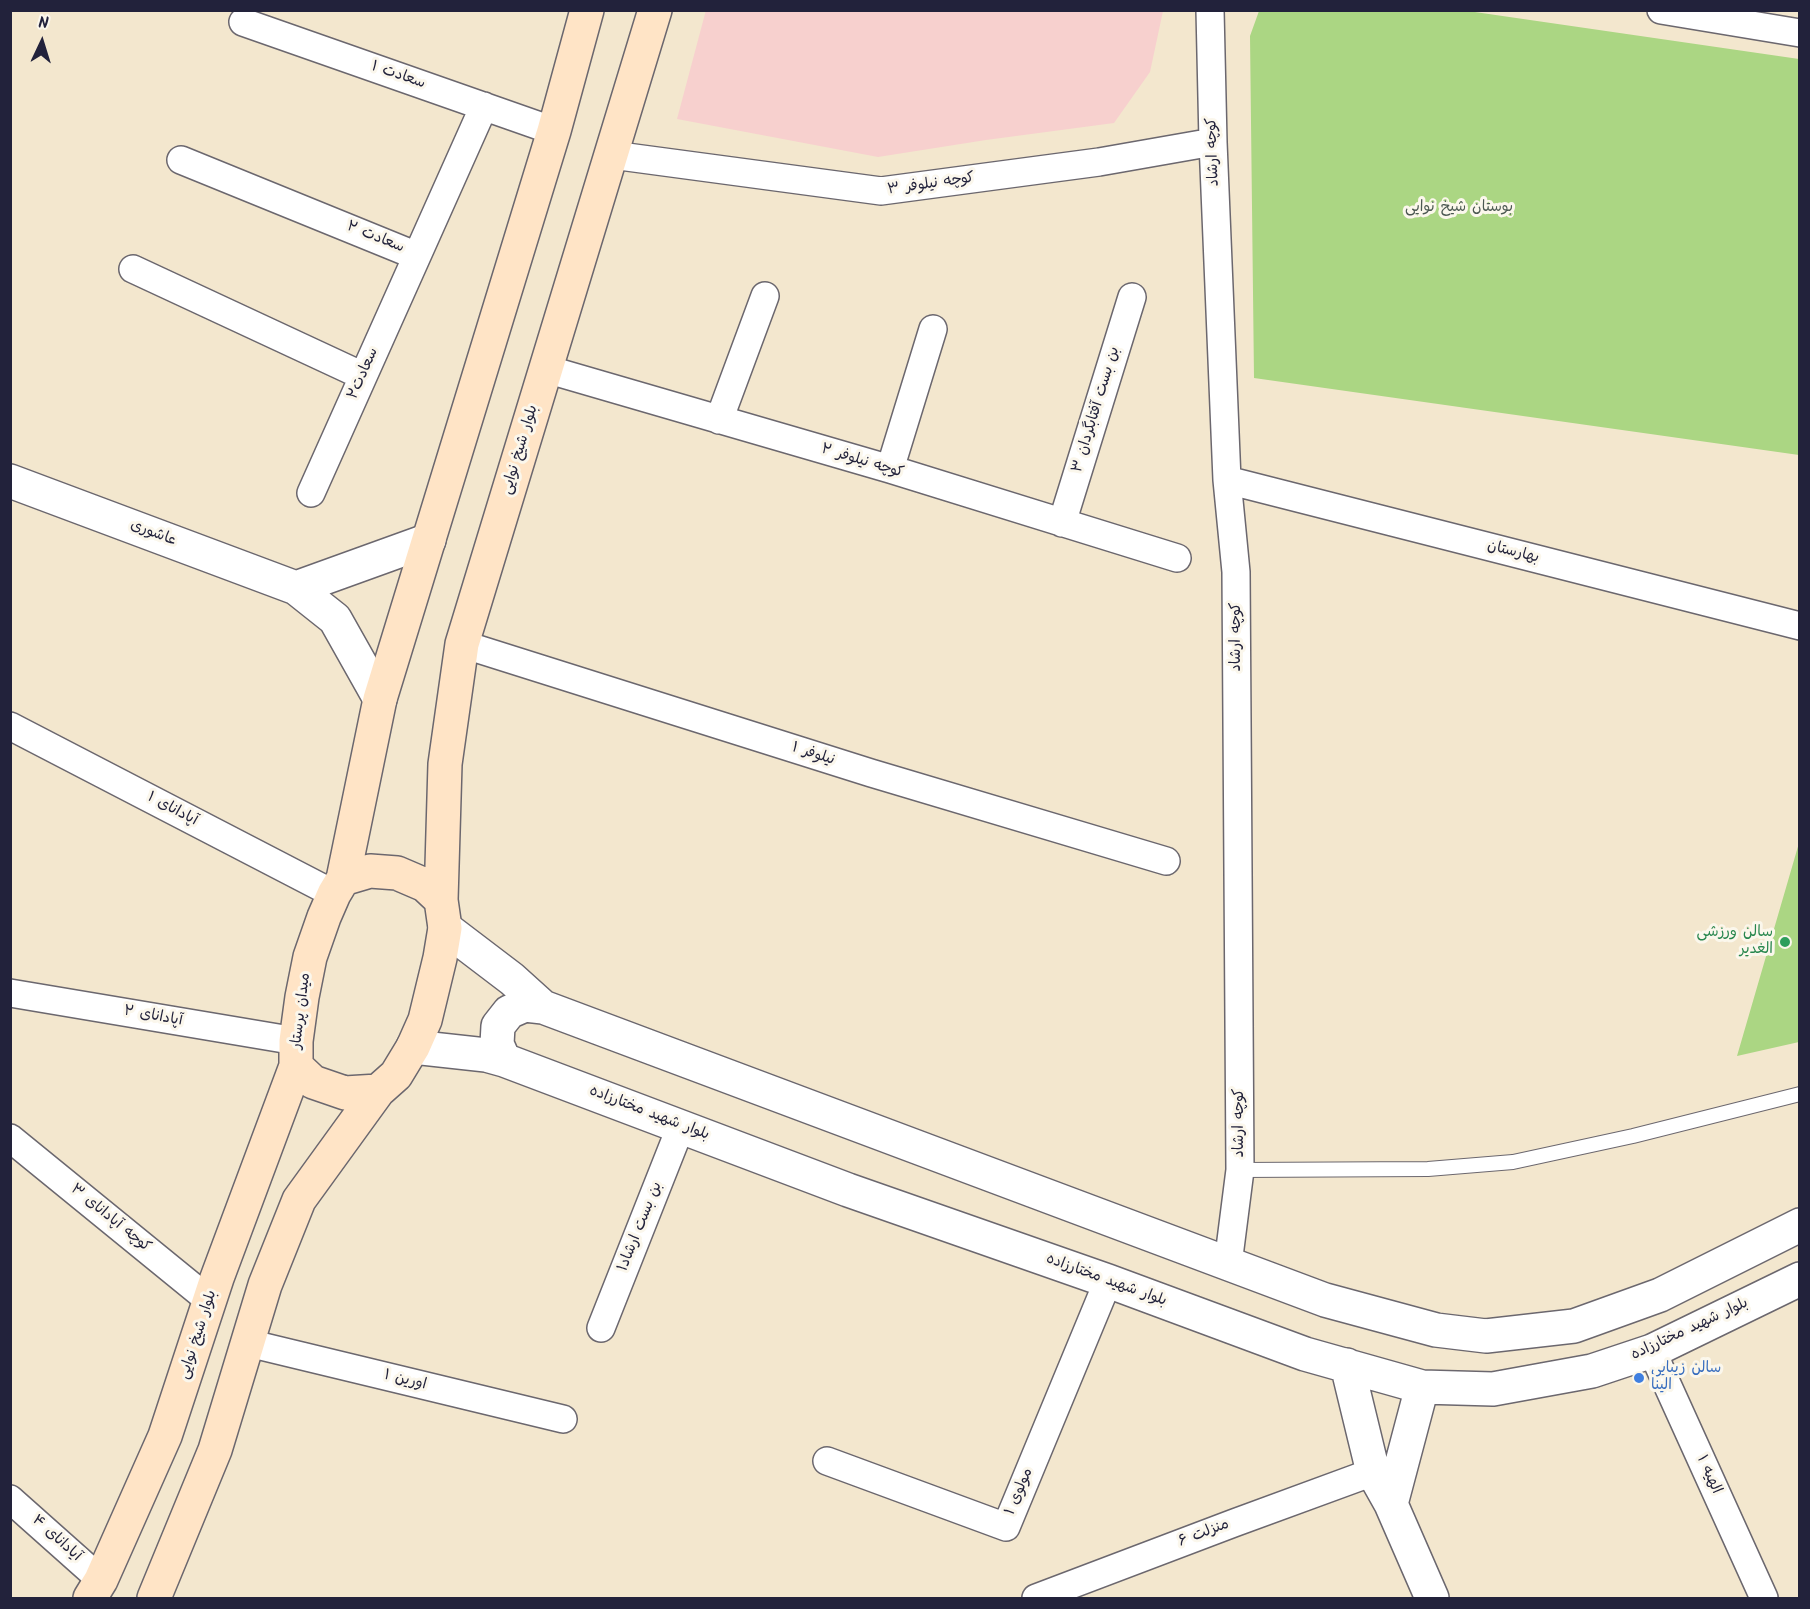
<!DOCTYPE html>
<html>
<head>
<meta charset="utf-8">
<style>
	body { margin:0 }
	#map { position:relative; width:1810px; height:1609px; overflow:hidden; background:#f3e7ce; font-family:Kalam,sans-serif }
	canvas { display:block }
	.frame { position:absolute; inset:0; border:12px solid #22223b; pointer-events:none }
	.north { position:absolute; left:12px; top:12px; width:60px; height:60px; -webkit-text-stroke:4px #fbf7ec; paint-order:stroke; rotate:4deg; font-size:16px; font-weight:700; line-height:24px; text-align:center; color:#22223b }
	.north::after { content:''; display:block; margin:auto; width:21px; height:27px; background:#22223b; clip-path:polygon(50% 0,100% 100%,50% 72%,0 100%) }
</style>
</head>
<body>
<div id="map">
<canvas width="1810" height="1609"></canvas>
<div class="frame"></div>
<div class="north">N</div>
</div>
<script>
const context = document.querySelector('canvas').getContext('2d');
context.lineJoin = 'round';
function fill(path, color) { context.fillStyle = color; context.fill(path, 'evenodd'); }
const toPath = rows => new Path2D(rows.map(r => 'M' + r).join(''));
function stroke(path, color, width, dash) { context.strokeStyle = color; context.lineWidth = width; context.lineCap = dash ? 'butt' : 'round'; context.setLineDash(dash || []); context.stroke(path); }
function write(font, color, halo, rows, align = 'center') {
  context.font = font + ' Kalam,"Playpen Sans Arabic",sans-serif'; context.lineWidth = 6; context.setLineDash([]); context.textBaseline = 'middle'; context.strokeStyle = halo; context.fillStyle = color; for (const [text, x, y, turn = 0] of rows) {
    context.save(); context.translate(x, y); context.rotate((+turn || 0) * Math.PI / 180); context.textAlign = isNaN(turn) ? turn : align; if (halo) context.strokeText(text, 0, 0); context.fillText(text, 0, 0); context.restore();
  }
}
fill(toPath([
	[706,10,1163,10,1163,11,1150,72,1114,123,986,140,878,157,677,119]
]), '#f7d0ce');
fill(toPath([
	[1468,11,1799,59,1799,455,1254,378,1250,36,1259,11],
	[1799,843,1799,1042,1737,1056]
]), '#abd683');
const service = toPath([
	[1240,1170,1428,1169,1513,1162,1633,1136,1800,1094]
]);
const minor = toPath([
	[1210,10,1213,142,1227,480,1236,572,1240,1170,1228,1264],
	[1661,10,1800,33],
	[243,22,554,131],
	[612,155,881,191,1099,162,1213,142],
	[181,160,417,256,484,106],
	[133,269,363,376],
	[546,369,890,469,1177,558],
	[719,420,765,296],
	[890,469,933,329],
	[1227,480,1800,626],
	[311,493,417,256],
	[1062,523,1132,297],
	[462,644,871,773,1166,861],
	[10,726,334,894],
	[10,993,296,1041],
	[10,1138,210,1301],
	[601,1328,681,1126],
	[248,1343,563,1419],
	[1652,1351,1764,1598],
	[827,1461,1006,1527,1108,1281],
	[10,1499,101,1580],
	[1036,1598,1234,1523,1373,1472]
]);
const tertiary = toPath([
	[10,481,296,588,335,619,380,699],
	[296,588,429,540],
	[445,928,512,979,543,1007,1325,1300,1436,1330,1486,1336,1574,1326,1660,1295,1800,1225],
	[413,1047,486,1055,504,1060,848,1190,1108,1281,1305,1354,1422,1387,1493,1389,1592,1371,1652,1351,1800,1279],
	[504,1060,497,1044,498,1026,509,1012,525,1005,543,1007],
	[1347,1365,1373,1472,1391,1504,1432,1598],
	[1391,1504,1422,1387]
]);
const secondary = toPath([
	[343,879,380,699,554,131,587,10],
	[441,900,425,885,397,873,370,871,343,879,334,894,324,917,310,957,302,997,296,1041,296,1066,313,1082,345,1093,378,1091,396,1075,413,1047,425,1020,440,958,445,928,441,900,445,764,462,644,655,10],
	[90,1598,101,1580,165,1436,217,1278,296,1066],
	[154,1598,215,1450,265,1285,299,1200,378,1091]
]);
stroke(service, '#6b676e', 16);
stroke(minor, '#6b676e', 30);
stroke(tertiary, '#6b676e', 36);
stroke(secondary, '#6b676e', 36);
stroke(service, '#fff', 14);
stroke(minor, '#fff', 27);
stroke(tertiary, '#fff', 33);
stroke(secondary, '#ffe4c6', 33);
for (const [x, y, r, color] of [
	[1785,942,6,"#2e9e5b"],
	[1639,1378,6,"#3f7fe0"]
]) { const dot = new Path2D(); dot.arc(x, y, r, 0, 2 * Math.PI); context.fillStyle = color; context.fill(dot); stroke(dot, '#fbf7ec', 2); }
write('15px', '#22223b', '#fbf7ec', [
	["سعادت ۱",398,76,19],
	["کوچه ارشاد",1214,152,-92],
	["کوچه نیلوفر ۳",931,185,-8],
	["سعادت ۲",375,238,22],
	["سعادت۲",364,374,-66],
	["بن بست آفتابگردان ۳",1097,410,-73],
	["بلوار شیخ نوایی",521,450,-73],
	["کوچه نیلوفر ۲",862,462,17],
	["عاشوری",153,534,21],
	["بهارستان",1513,553,14],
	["کوچه ارشاد",1237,637,-90],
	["۱ نیلوفر",813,755,18],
	["آپادانای ۱",172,810,28],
	["میدان پرستار",302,1011,-83],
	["آپادانای ۲",153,1017,10],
	["بلوار شهید مختارزاده",649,1114,21],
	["کوچه ارشاد",1240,1123,-90],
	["کوچه آپادانای ۳",110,1219,39],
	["بن بست ارشاد۱",641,1227,-68],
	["بلوار شهید مختارزاده",1106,1281,20],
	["بلوار شهید مختارزاده",1690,1330,-25],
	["بلوار شیخ نوایی",199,1335,-72],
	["اورین ۱",405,1381,14],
	["الهیه ۱",1708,1475,66],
	["مولوی ۱",1020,1492,-67],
	["منزلت ۶",1204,1534,-21],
	["آیادانای ۴",56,1539,42]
]);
write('15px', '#4b5851', '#fbf7ec', [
	["بوستان شیخ نوایی",1459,208]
]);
write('15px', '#27864d', '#fbf7ec', [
	["سالن ورزشی",1773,933],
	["الغدیر",1773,950]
], 'right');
write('15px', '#366cbe', '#fbf7ec', [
	["سالن زیبایی",1651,1369],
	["الینا",1651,1386]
], 'left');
</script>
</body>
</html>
